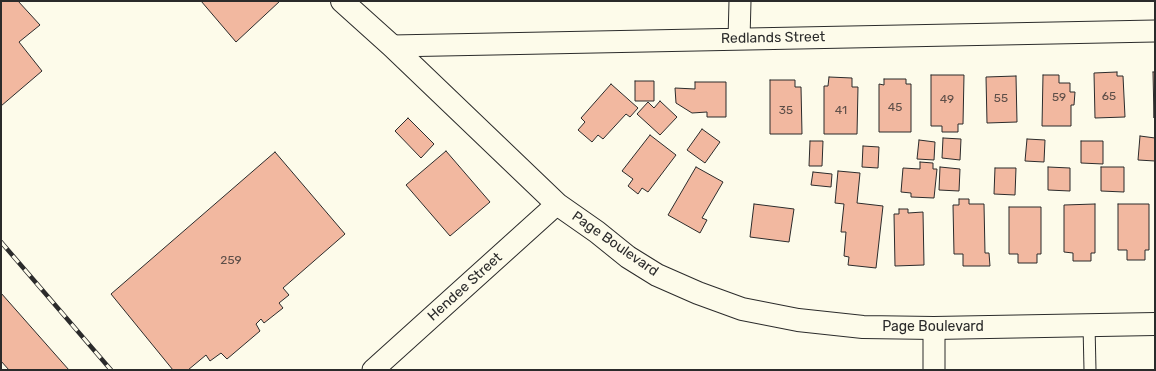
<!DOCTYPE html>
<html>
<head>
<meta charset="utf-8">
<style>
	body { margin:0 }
	#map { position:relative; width:1156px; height:371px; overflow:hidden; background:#fdfbea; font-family:Rubik,sans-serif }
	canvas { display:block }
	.frame { position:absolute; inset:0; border:2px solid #2b2b2b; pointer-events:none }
</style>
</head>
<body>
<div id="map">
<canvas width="1156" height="371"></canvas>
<div class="frame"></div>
</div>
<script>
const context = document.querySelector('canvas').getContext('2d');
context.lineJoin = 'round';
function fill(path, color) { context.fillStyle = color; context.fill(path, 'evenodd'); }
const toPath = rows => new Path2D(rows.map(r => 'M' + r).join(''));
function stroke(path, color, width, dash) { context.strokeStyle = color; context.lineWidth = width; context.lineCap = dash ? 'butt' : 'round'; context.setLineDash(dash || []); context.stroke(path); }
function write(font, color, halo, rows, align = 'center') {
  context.font = font + ' Rubik,sans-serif'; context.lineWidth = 3; context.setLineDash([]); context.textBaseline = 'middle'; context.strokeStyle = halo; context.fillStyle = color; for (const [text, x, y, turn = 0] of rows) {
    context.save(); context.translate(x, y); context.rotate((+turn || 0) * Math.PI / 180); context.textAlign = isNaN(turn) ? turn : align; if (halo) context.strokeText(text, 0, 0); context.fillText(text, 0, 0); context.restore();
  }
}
const building = toPath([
	[1,1,18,1,40,25,19,42,42,71,1,106,1,1],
	[201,1,280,1,236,42,201,1],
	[1117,72,1117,76,1123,76,1125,117,1095,118,1094,73,1117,72],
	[1153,72,1155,72,1154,118,1153,72],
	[931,75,964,75,963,124,958,124,958,132,942,132,942,126,931,126,931,75],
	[1043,75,1059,75,1059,83,1070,83,1070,92,1075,92,1074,105,1071,105,1071,126,1042,126,1043,75],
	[1016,76,1017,122,987,123,986,77,1016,76],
	[829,77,852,78,852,87,858,87,857,134,824,134,824,86,828,86,829,77],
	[884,79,906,79,906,84,911,84,911,132,879,132,879,84,884,85,884,79],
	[770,80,795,80,795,87,801,87,802,134,770,134,770,80],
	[635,81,654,81,654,101,635,101,635,81],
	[695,82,726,82,726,117,707,117,707,112,692,113,676,103,675,88,695,89,695,82],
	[611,84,638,108,630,117,626,114,603,139,598,135,592,142,578,130,585,122,581,118,611,84],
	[660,101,677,117,660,135,637,114,648,102,654,108,660,101],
	[408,118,434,144,421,158,395,131,408,118],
	[702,129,720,142,705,163,687,150,702,129],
	[650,135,676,155,648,192,642,188,638,194,628,186,633,179,622,171,650,135],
	[1140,136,1155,138,1155,161,1138,160,1140,136],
	[943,138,961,139,960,160,942,158,943,138],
	[1027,139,1045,140,1044,162,1025,161,1027,139],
	[919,140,935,142,934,160,917,159,919,140],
	[810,141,823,141,822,166,809,166,810,141],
	[1081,141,1103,141,1103,164,1081,163,1081,141],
	[863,146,879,147,878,168,862,167,863,146],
	[446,151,490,202,450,236,406,185,446,151],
	[275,152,345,234,283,288,289,295,279,303,283,308,264,323,261,319,256,324,260,331,227,359,221,353,210,361,206,355,188,370,173,370,111,294,275,152],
	[920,162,933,163,933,169,937,169,934,198,911,197,911,193,901,192,903,168,920,169,920,162],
	[696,167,723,182,702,218,707,220,700,233,668,215,696,167],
	[940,167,960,169,959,191,939,190,940,167],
	[1048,167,1070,168,1070,191,1048,190,1048,167],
	[1101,167,1124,167,1124,192,1101,191,1101,167],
	[995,168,1016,168,1015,195,994,194,995,168],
	[838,171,860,173,857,203,883,206,876,268,848,265,849,257,844,256,846,232,841,232,844,204,835,203,838,171],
	[813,172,832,174,831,187,811,185,813,172],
	[959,199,969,199,969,204,984,204,985,253,989,253,990,266,963,266,963,254,954,254,953,205,959,205,959,199],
	[754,204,794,209,789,242,750,237,754,204],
	[1095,204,1095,253,1091,253,1091,261,1073,261,1073,253,1064,252,1064,205,1095,204],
	[1118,204,1149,204,1149,250,1145,250,1145,260,1127,260,1127,250,1118,250,1118,204],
	[1009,207,1041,207,1041,254,1037,254,1037,263,1018,263,1018,254,1009,254,1009,207],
	[899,209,908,209,908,213,923,212,924,265,895,266,894,214,899,214,899,209],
	[1,293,69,370,9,370,1,361,1,293]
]);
fill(building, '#f2b8a0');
stroke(building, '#2b2b2b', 1);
const lane = toPath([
	[1089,325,1090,370]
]);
const street = toPath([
	[739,39,740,1],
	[392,46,1155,31],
	[934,328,934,370],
	[373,370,557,204]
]);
const secondary = toPath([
	[342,1,392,46,557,204,597,232,628,257,657,275,698,293,742,309,798,320,863,327,934,328,1155,324]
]);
stroke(lane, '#2b2b2b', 13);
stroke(street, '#2b2b2b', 23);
stroke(secondary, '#2b2b2b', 24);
stroke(lane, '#fdfbea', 11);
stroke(street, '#fdfbea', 21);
stroke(secondary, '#fdfbea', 22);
const rail = toPath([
	[1,242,111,370]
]);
stroke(rail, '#2b2b2b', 4.5);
stroke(rail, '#fdfbea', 3, [9]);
write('12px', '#5d4e48', null, [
	["65",1109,97],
	["59",1059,98],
	["55",1001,99],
	["49",947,100],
	["45",895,108],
	["35",786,111],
	["41",841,111],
	["259",231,261]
]);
write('14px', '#2b2b2b', '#fdfbea', [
	["Redlands Street",773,38,-1],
	["Page Boulevard",615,244,35],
	["Hendee Street",465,287,-42],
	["Page Boulevard",933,327]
]);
</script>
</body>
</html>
